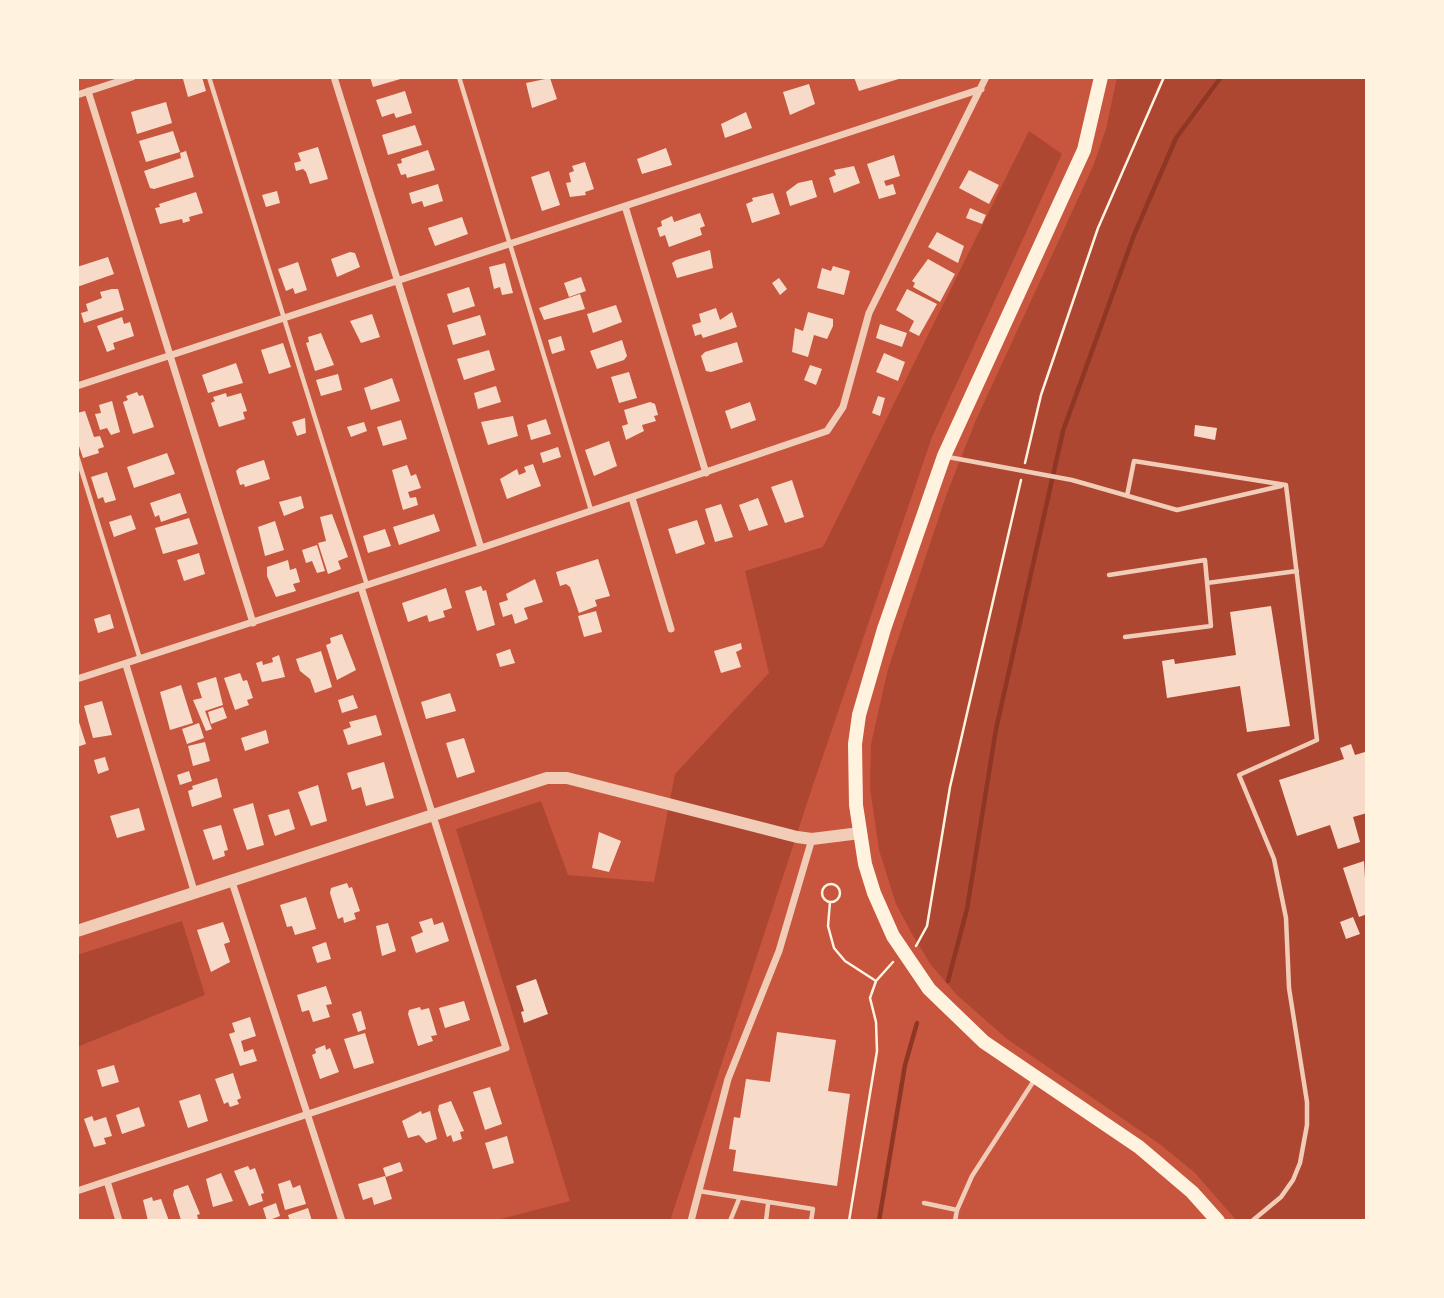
<!DOCTYPE html>
<html>
<head>
<meta charset="utf-8">
<style>
	body { margin:0 }
	#map { position:relative; width:1444px; height:1298px; overflow:hidden; background:#c8553d; font-family:"Fira Sans Condensed",sans-serif }
	canvas { display:block }
	.frame { position:absolute; inset:0; border:79px solid #fff3e0; pointer-events:none }
</style>
</head>
<body>
<div id="map">
<canvas width="1444" height="1298"></canvas>
<div class="frame"></div>
</div>
<script>
const context = document.querySelector('canvas').getContext('2d');
context.lineJoin = 'round';
function fill(path, color) { context.fillStyle = color; context.fill(path, 'evenodd'); }
const toPath = rows => new Path2D(rows.map(r => 'M' + r).join(''));
function stroke(path, color, width, dash) { context.strokeStyle = color; context.lineWidth = width; context.lineCap = dash ? 'butt' : 'round'; context.setLineDash(dash || []); context.stroke(path); }
fill(toPath([
	[1117,77,1367,77,1367,1221,1237,1221,1195,1173,1161,1145,1007,1039,957,995,931,965,912,934,896,904,879,850,870,788,871,744,888,669,947,493,976,420,1094,164,1106,129],
	[1029,131,1062,154,932,437,814,782,670,1221,493,1221,570,1201,456,829,541,801,568,875,654,882,675,774,769,673,745,571,823,547],
	[182,921,205,995,77,1047,77,955]
]), '#ae4732');
stroke(toPath([
	[948,981,967,909,996,729,1063,431,1134,235,1176,138,1221,77],
	[879,1221,905,1065,917,1023]
]), '#8f3625', 4.5);
fill(toPath([
	[202,77,206,91,188,97,183,79],
	[370,77,404,77,404,78,373,87],
	[854,77,902,77,902,78,859,91],
	[550,78,557,99,532,108,526,83],
	[809,84,815,104,790,115,783,92],
	[405,91,412,113,396,118,394,113,382,117,376,100],
	[166,102,172,123,137,134,131,112],
	[746,112,752,128,725,138,721,124],
	[415,125,422,145,388,155,382,135],
	[173,131,180,152,146,162,139,141],
	[318,147,328,179,310,184,306,172,303,169,296,171,294,163,301,161,298,153],
	[666,148,672,165,642,174,637,159],
	[428,150,435,170,407,178,406,174,401,175,397,164,402,163,401,159],
	[186,151,194,177,154,189,150,188,144,171,181,158,180,153],
	[894,155,900,176,884,181,886,186,893,184,896,194,879,199,867,164],
	[585,162,594,189,585,192,586,195,570,197,566,183,571,182,569,173,574,171,572,166],
	[854,166,860,183,834,193,829,178,836,175,834,170],
	[969,170,999,185,989,204,959,188],
	[549,171,560,205,542,211,531,177],
	[812,180,817,197,790,206,786,192,798,183],
	[438,184,443,201,424,207,422,201,412,204,409,193],
	[277,191,280,203,266,207,262,195],
	[196,192,203,213,189,217,190,221,183,223,182,219,160,224,155,208,160,207,159,204],
	[773,193,780,214,752,223,746,204,753,201,752,198],
	[970,208,986,215,982,224,966,218],
	[700,213,705,226,700,228,702,235,669,247,665,235,660,237,657,228,662,226,661,221,672,216,674,222],
	[462,217,468,234,435,246,428,228],
	[937,232,964,246,958,263,928,247],
	[710,250,713,268,677,278,672,263,676,260],
	[350,252,355,253,360,267,337,277,331,259],
	[108,257,114,274,77,287,77,267],
	[928,259,955,274,940,302,913,287,915,283,912,281],
	[298,262,307,290,295,294,293,288,286,291,278,269],
	[505,263,513,293,502,295,500,287,494,289,489,267],
	[833,266,850,271,844,295,817,288,822,268,831,271],
	[581,277,586,291,569,297,564,283],
	[779,278,787,289,780,295,772,283],
	[469,287,475,306,453,313,447,294],
	[112,289,118,289,124,310,84,323,81,313,88,311,86,304,102,298,100,292],
	[907,289,937,304,919,336,909,331,914,321,896,310],
	[580,294,585,309,544,320,539,308],
	[616,305,622,322,593,333,587,314],
	[716,308,720,320,732,312,737,327,703,338,701,334,695,336,692,325,701,322,699,314],
	[808,312,833,319,833,326,827,339,814,335,808,357,792,352,795,328,803,331],
	[372,314,380,337,361,343,350,321],
	[480,315,486,335,453,345,447,325],
	[122,317,124,324,130,322,134,336,113,343,115,349,107,352,97,326],
	[880,324,907,333,902,347,876,338],
	[321,333,334,365,315,371,306,343,309,342,308,337],
	[561,336,565,350,552,354,548,340],
	[622,340,627,356,624,360,597,369,590,351],
	[737,342,743,362,711,372,706,371,701,356,705,352],
	[283,343,291,367,269,374,261,350],
	[489,350,495,370,464,380,457,359],
	[884,353,905,362,898,381,876,372],
	[236,363,243,383,208,393,202,375],
	[810,365,822,369,816,385,804,380],
	[629,372,637,398,619,403,611,377],
	[338,374,342,390,321,396,316,380],
	[392,378,400,401,371,410,364,388],
	[496,386,501,402,478,409,474,393],
	[137,392,139,396,143,395,154,427,133,434,123,402,128,400,126,396],
	[226,393,227,397,241,393,247,411,243,412,245,419,219,427,211,403,215,401,213,397],
	[878,396,885,398,880,416,872,413],
	[112,401,120,432,111,435,107,428,100,430,95,414,101,413,99,405],
	[650,402,655,404,658,415,654,416,656,421,642,425,644,431,626,440,622,426,628,424,624,410],
	[750,402,756,420,731,429,725,411],
	[85,411,94,437,100,436,104,447,98,449,99,453,83,458,77,440,77,413],
	[513,416,518,436,488,445,481,422],
	[305,418,306,433,297,436,292,422],
	[546,419,551,434,531,440,527,425],
	[401,420,407,439,383,446,377,427],
	[364,422,367,431,351,437,347,427],
	[1195,425,1217,428,1215,440,1194,436],
	[609,441,617,466,594,476,585,450],
	[558,447,561,457,543,463,540,453],
	[167,453,175,474,134,488,127,467],
	[264,460,270,479,245,487,244,484,240,485,236,471,239,468],
	[533,464,541,486,507,499,500,479,517,469,519,475,526,472,524,467],
	[407,465,411,476,416,474,421,488,408,492,410,498,416,497,418,505,403,510,392,470],
	[107,472,116,500,105,503,103,497,98,499,91,477],
	[792,480,804,517,785,523,771,487],
	[180,493,187,513,161,522,159,515,155,517,150,503],
	[301,496,304,508,284,516,279,502],
	[758,498,768,525,749,531,739,505],
	[721,504,733,537,715,542,705,509],
	[332,514,348,557,338,561,341,569,328,574,318,543,326,541,320,517],
	[434,514,440,531,399,545,393,527],
	[131,515,136,529,114,537,109,522],
	[189,518,198,544,163,554,155,528],
	[697,520,705,544,676,554,668,529],
	[275,521,284,550,265,556,258,527],
	[385,529,391,546,368,553,363,536],
	[317,545,325,571,317,573,312,561,306,563,302,550],
	[199,553,205,574,184,581,177,560],
	[598,559,610,596,595,600,597,606,579,613,570,587,566,584,560,586,556,572],
	[288,560,290,570,296,568,300,582,293,584,296,591,276,597,267,576,267,567],
	[535,579,543,602,524,608,528,619,515,624,512,614,503,617,499,603,508,600,506,594],
	[481,586,483,591,486,590,495,625,477,631,465,591],
	[446,588,452,608,443,611,445,617,429,622,427,615,408,622,402,603],
	[1271,606,1290,726,1247,732,1240,686,1167,698,1162,661,1174,659,1175,664,1236,655,1230,612],
	[596,611,602,632,584,637,578,616],
	[110,614,114,628,98,633,94,619],
	[342,634,356,670,337,680,326,645,331,643,330,638],
	[741,643,742,649,736,652,741,667,721,673,714,651],
	[510,649,515,663,500,667,496,654],
	[321,651,332,687,315,693,310,679,300,671,296,659],
	[279,655,285,677,262,682,256,663,262,661,263,665,273,662,272,658],
	[240,673,243,681,247,680,253,698,247,700,249,705,235,710,224,678],
	[216,677,223,705,205,711,212,729,206,731,193,700,202,698,197,683],
	[181,685,193,723,170,730,160,692],
	[450,693,456,711,426,719,421,702],
	[353,695,358,708,342,713,338,700],
	[102,701,112,735,93,738,84,706],
	[223,707,227,718,211,724,208,712],
	[376,715,382,735,348,745,343,730,351,727,349,722],
	[77,716,86,744,77,747],
	[199,723,204,738,187,744,182,729],
	[266,730,269,743,245,751,241,738],
	[464,738,475,772,457,778,446,743],
	[205,742,210,761,193,766,188,746],
	[1351,744,1355,755,1365,752,1367,760,1367,813,1353,817,1360,842,1338,849,1330,825,1297,836,1279,780,1344,759,1340,748],
	[105,757,109,770,98,774,94,760],
	[384,762,394,798,366,806,361,787,352,790,347,773],
	[189,771,192,781,180,785,177,775],
	[217,778,222,797,192,807,188,791,193,789,192,786],
	[318,785,327,821,311,826,298,792],
	[253,803,264,845,247,850,233,809],
	[139,808,145,830,117,838,110,816],
	[289,809,295,829,275,836,268,815],
	[221,825,228,850,224,851,225,856,213,860,203,830],
	[599,832,621,841,609,872,592,868],
	[1364,861,1367,914,1359,917,1343,868],
	[347,883,349,888,352,887,360,911,354,913,356,919,344,923,343,917,338,919,330,893,331,888],
	[306,897,316,929,295,935,292,926,287,927,280,905],
	[1353,917,1360,934,1346,939,1340,922],
	[432,918,434,925,443,922,449,941,416,953,411,937,423,932,419,922],
	[223,922,230,942,224,944,230,962,211,972,197,930],
	[388,923,396,951,382,956,376,926],
	[326,942,331,959,317,963,312,947],
	[536,979,548,1014,524,1023,521,1012,524,1011,516,986],
	[326,986,332,1004,326,1005,330,1017,313,1022,309,1010,302,1012,297,995],
	[464,1001,470,1020,445,1028,439,1008],
	[420,1007,421,1010,429,1008,437,1035,431,1036,433,1041,418,1046,408,1014,409,1010],
	[361,1011,366,1029,358,1032,352,1014],
	[250,1017,256,1036,241,1041,244,1052,253,1049,257,1061,240,1066,229,1034,235,1032,232,1023],
	[777,1032,836,1040,828,1091,850,1094,837,1186,733,1171,736,1150,729,1149,734,1117,740,1118,746,1079,770,1082],
	[365,1033,374,1063,354,1069,344,1039],
	[325,1045,326,1050,330,1048,339,1072,320,1079,312,1055,316,1053,315,1049],
	[114,1065,119,1082,102,1087,97,1070],
	[233,1073,241,1098,237,1100,239,1104,230,1107,228,1102,224,1104,215,1079],
	[490,1087,502,1124,485,1130,473,1092],
	[200,1094,208,1121,188,1128,179,1101],
	[451,1101,464,1131,460,1132,462,1139,453,1142,451,1135,447,1137,438,1110,439,1105],
	[139,1107,145,1126,122,1134,116,1115],
	[421,1111,422,1114,430,1111,437,1139,426,1143,419,1135,408,1138,402,1121],
	[92,1116,94,1121,106,1117,112,1136,104,1138,106,1144,94,1147,84,1119],
	[507,1136,514,1163,493,1169,485,1143],
	[400,1162,403,1171,386,1177,383,1168],
	[248,1166,250,1170,255,1168,264,1193,261,1194,263,1201,249,1206,234,1171],
	[221,1173,233,1201,213,1207,206,1179],
	[385,1176,392,1199,374,1205,372,1197,363,1200,358,1184],
	[290,1180,293,1188,300,1185,306,1204,285,1210,278,1184],
	[188,1185,200,1214,197,1215,198,1219,192,1221,181,1220,173,1195,174,1190],
	[152,1197,153,1201,161,1199,169,1221,148,1221,143,1200],
	[276,1203,280,1216,267,1221,263,1208],
	[308,1208,312,1221,290,1221,288,1215]
]), '#f7dbc8');
stroke(toPath([
	[1025,463,1041,395,1098,228,1164,77],
	'822 893a9 9 0 1 1 18 0a9 9 0 1 1-18 0Z',
	[830,902,828,926,834,948,845,961,876,981],
	[916,946,927,926,950,787,1021,480],
	[849,1221,877,1051,876,1022,870,998,876,981,893,962]
]), '#fff3e0', 2.5);
stroke(toPath([
	[209,77,367,585],
	[459,77,591,510],
	[77,456,140,659],
	[948,457,1072,480,1177,510,1281,486],
	[1127,496,1134,461,1286,485,1317,740,1239,775,1274,859,1286,918,1289,988,1307,1102,1307,1125,1300,1163,1293,1180,1281,1197,1252,1221],
	[1109,575,1205,560,1211,626,1125,637],
	[1207,583,1297,571],
	[699,1191,813,1209,811,1221],
	[924,1203,957,1210],
	[730,1221,739,1199],
	[766,1221,768,1204],
	[955,1221,957,1210,972,1176,1035,1079]
]), '#f1ccb7', 4.5);
stroke(toPath([
	[334,77,481,548],
	[88,91,253,623],
	[77,95,132,77],
	[625,206,706,473],
	[77,386,981,89],
	[632,498,671,629],
	[126,665,195,894],
	[77,679,481,548,827,431,843,407,869,313,986,77],
	[232,882,342,1221],
	[107,1181,119,1221],
	[77,1191,506,1048,361,587],
	[691,1221,728,1079,779,951,812,839]
]), '#f1ccb7', 7);
stroke(toPath([
	[77,931,547,778,567,778,797,837,812,839,860,833]
]), '#f1ccb7', 12);
stroke(toPath([
	[1101,77,1084,150,944,456,884,629,859,715,855,744,856,805,865,864,874,893,893,936,929,989,984,1042,1139,1147,1192,1192,1218,1221]
]), '#fff3e0', 14);
</script>
</body>
</html>
